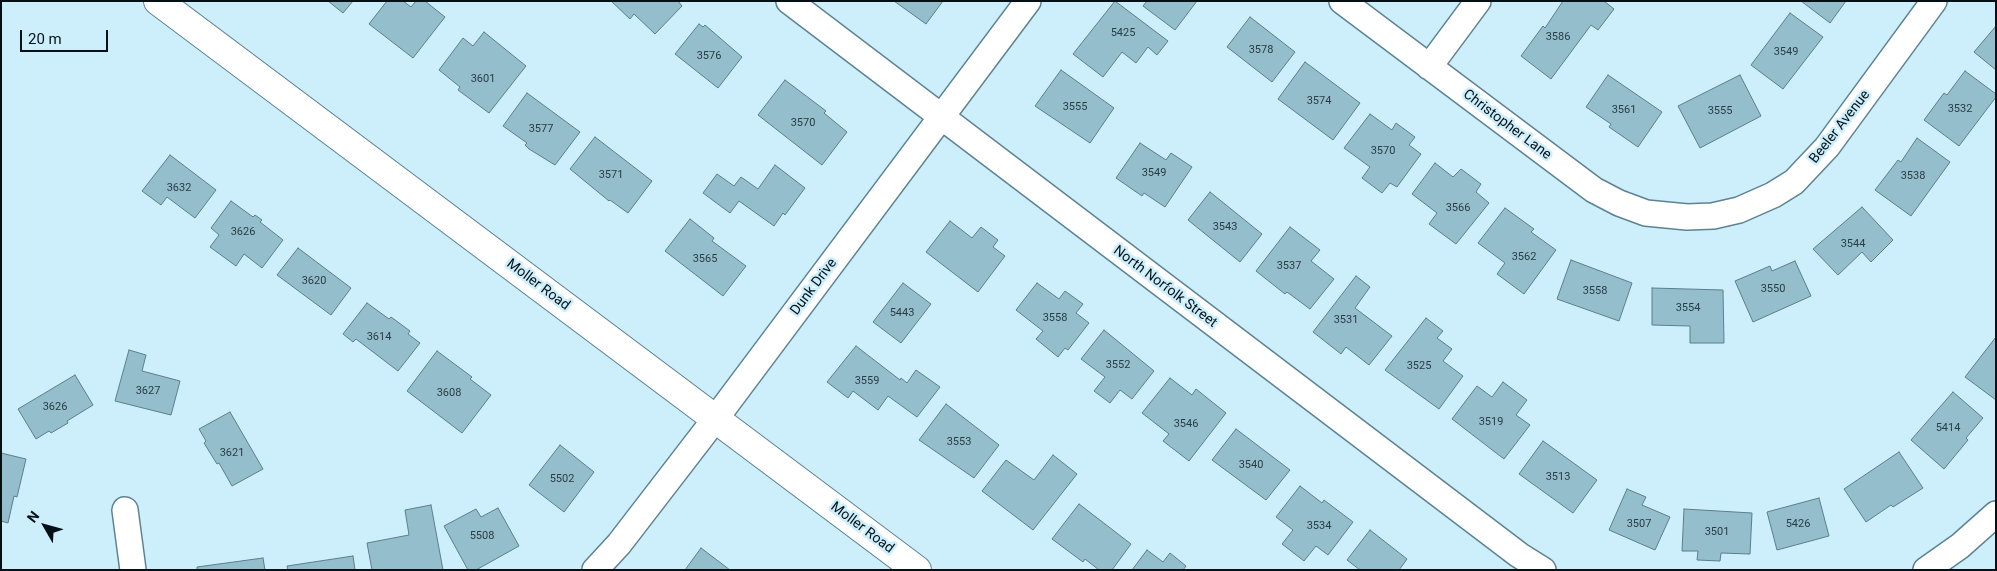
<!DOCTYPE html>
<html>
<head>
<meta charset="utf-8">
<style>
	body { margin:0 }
	#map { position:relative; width:1997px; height:571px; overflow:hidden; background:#cdeefb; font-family:Roboto,sans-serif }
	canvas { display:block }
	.frame { position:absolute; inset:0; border:2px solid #031116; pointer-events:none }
	.north { position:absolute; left:20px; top:501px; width:50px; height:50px; -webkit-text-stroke:4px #cdeefb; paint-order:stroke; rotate:308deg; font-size:14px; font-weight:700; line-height:20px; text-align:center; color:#031116 }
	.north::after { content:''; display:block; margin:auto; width:18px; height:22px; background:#031116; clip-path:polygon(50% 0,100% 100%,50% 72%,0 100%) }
	.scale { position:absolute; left:20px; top:30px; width:88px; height:22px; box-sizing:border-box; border:2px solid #031116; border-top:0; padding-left:6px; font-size:15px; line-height:18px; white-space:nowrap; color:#031116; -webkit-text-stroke:4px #cdeefb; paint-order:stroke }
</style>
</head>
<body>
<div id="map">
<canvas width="1997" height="571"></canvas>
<div class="frame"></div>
<div class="north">N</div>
<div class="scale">20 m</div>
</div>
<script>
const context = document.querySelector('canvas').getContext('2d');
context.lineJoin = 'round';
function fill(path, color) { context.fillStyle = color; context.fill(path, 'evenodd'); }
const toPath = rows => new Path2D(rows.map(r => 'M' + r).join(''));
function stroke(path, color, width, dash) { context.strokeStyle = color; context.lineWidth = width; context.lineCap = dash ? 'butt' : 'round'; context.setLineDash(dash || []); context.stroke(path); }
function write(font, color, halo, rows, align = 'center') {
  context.font = font + ' Roboto,sans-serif'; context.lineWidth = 5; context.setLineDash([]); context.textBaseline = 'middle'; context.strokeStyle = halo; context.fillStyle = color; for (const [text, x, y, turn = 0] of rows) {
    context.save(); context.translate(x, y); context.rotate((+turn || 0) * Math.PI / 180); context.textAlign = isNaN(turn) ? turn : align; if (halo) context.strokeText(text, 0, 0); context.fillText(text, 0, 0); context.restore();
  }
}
const building = toPath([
	[328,1,353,1,343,13,328,1],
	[387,1,403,1,411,7,416,1,425,1,445,17,413,58,369,24,387,1],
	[611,1,678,1,682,6,655,34,634,14,630,19,611,1],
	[894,1,943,1,926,24,894,1],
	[1115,1,1168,41,1157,55,1148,47,1136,63,1122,52,1103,77,1073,54,1115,1],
	[1147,1,1197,1,1175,30,1143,6,1147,1],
	[1563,1,1604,1,1614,9,1598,30,1591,25,1551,79,1521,56,1543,26,1545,28,1563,1],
	[1801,1,1846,1,1830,23,1801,1],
	[1790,13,1823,37,1783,89,1751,65,1790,13],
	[1250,17,1295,52,1272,82,1227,47,1250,17],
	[699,24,703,27,705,25,742,57,718,88,675,54,699,24],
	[1996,26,1996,70,1974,52,1996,26],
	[484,32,526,66,489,113,458,90,460,87,439,70,463,38,473,46,484,32],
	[1305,62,1360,103,1333,140,1278,99,1305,62],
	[1061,70,1114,108,1090,143,1035,106,1061,70],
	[1965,71,1996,94,1996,97,1959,146,1924,120,1944,93,1947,95,1965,71],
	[1608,75,1662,112,1638,147,1609,127,1611,124,1586,107,1608,75],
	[1740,75,1761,116,1700,148,1678,106,1740,75],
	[785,80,826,111,824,113,847,132,822,165,758,115,785,80],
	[527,93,580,132,555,165,529,149,525,145,527,143,503,126,527,93],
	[1370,114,1392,130,1396,123,1415,137,1409,145,1421,154,1397,187,1390,183,1382,193,1362,178,1370,167,1344,148,1370,114],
	[595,137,652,181,628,213,610,200,609,201,570,169,595,137],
	[1917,138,1950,162,1911,216,1875,190,1898,160,1901,162,1917,138],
	[1140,143,1166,160,1171,153,1192,167,1165,207,1144,193,1142,196,1116,178,1140,143],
	[170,155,216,190,195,218,167,197,161,205,142,191,170,155],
	[1435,163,1453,177,1461,169,1481,184,1476,192,1489,203,1456,244,1429,224,1437,213,1412,194,1435,163],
	[775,165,805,188,785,215,783,213,774,226,739,201,730,213,703,193,717,174,734,186,741,177,758,189,775,165],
	[1210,192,1262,234,1240,262,1188,220,1210,192],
	[231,201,253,217,255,215,262,220,260,222,283,240,262,268,244,254,236,266,210,247,219,235,211,228,231,201],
	[1862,207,1893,240,1871,262,1862,252,1838,275,1813,249,1862,207],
	[1505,208,1534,229,1531,232,1556,250,1524,294,1497,274,1505,263,1478,243,1505,208],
	[690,219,714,238,712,241,746,266,723,296,665,251,690,219],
	[950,221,972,238,981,227,998,240,993,247,1005,256,978,292,926,252,950,221],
	[1290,227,1320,250,1311,261,1334,279,1310,309,1287,292,1285,294,1256,271,1290,227],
	[298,248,351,288,331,315,277,275,298,248],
	[1571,260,1632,283,1619,321,1557,299,1571,260],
	[1795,261,1811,296,1753,322,1735,281,1770,266,1772,271,1795,261],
	[1356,276,1370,287,1355,308,1392,336,1369,365,1346,347,1341,354,1313,332,1356,276],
	[903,283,931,304,901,343,873,322,903,283],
	[1037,283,1059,299,1065,291,1083,304,1076,313,1089,323,1068,350,1065,348,1058,357,1036,339,1043,331,1016,310,1037,283],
	[1652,288,1723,290,1724,343,1690,343,1690,326,1652,325,1652,288],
	[367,303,389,319,391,317,410,331,408,334,420,343,398,371,356,339,353,342,343,334,367,303],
	[1426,318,1443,331,1437,338,1452,349,1443,361,1463,376,1439,409,1385,370,1426,318],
	[1104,330,1154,371,1132,399,1120,390,1110,403,1094,391,1105,377,1081,359,1104,330],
	[1996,337,1996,400,1965,377,1996,337],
	[856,346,900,380,901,378,907,383,916,370,940,387,917,417,888,396,878,410,853,391,848,398,827,382,856,346],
	[129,350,146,355,142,371,180,381,171,415,115,401,129,350],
	[437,351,472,377,470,379,491,395,462,433,407,391,437,351],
	[75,375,93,405,67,421,68,423,51,433,49,431,36,439,18,409,75,375],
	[1170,378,1192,395,1196,389,1226,413,1189,461,1163,441,1169,434,1142,413,1170,378],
	[1503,382,1527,400,1516,415,1530,425,1504,459,1452,419,1477,386,1492,397,1503,382],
	[1953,392,1983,418,1966,438,1968,440,1944,469,1911,440,1953,392],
	[946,404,999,445,974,478,919,440,946,404],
	[230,412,263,469,232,486,219,463,217,464,204,443,206,441,199,429,230,412],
	[1236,429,1290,470,1266,500,1212,460,1236,429],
	[1543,441,1597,480,1573,513,1519,474,1543,441],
	[560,445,594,472,564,512,529,485,560,445],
	[1899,452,1923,488,1893,507,1891,505,1866,522,1844,489,1899,452],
	[1,453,26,459,17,497,14,496,8,523,1,521,1,453],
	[1053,455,1077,474,1033,530,982,491,1006,460,1034,480,1053,455],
	[1300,486,1322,503,1324,500,1353,522,1328,555,1316,546,1304,561,1282,544,1293,530,1276,517,1300,486],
	[1627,489,1646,497,1642,505,1670,517,1655,550,1609,530,1627,489],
	[1819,498,1829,536,1777,550,1767,512,1819,498],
	[1079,504,1131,544,1112,570,1099,570,1085,559,1083,562,1052,539,1079,504],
	[431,505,443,570,372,570,367,543,409,535,405,510,431,505],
	[498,508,519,546,476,570,468,570,444,526,476,509,481,517,498,508],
	[1684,509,1752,513,1750,554,1721,553,1720,561,1697,560,1698,551,1682,551,1684,509],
	[1370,530,1407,559,1399,570,1360,570,1347,560,1370,530],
	[701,548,730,570,685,570,701,548],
	[1147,550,1163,562,1170,553,1186,566,1183,570,1132,570,1147,550],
	[353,556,355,570,288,570,287,566,353,556],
	[263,558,265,570,197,570,197,567,263,558]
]);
fill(building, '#95becd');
stroke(building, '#597f8d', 1);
const street = toPath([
	[789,1,1519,555,1543,570],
	[1342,1,1594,190,1619,203,1646,213,1687,217,1713,216,1739,210,1773,195,1794,182,1827,147,1934,1],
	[1429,67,1478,1],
	[125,510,133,570],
	[595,570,619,544,716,418,1028,1],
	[1926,570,1960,546,1996,514]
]);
const secondary = toPath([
	[158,1,917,570]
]);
stroke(street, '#5d8392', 28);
stroke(secondary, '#5d8392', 30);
stroke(street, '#fff', 25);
stroke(secondary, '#fff', 28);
write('11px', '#283c44', null, [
	["5425",1123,33],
	["3586",1558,37],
	["3578",1261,50],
	["3549",1786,52],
	["3576",709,56],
	["3601",483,79],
	["3574",1319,101],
	["3555",1075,107],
	["3532",1960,109],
	["3561",1624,110],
	["3555",1720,111],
	["3570",803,123],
	["3577",541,129],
	["3570",1383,151],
	["3549",1154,173],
	["3571",611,175],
	["3538",1913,176],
	["3632",179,188],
	["3566",1458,208],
	["3543",1225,227],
	["3626",243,232],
	["3544",1853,244],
	["3562",1524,257],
	["3565",705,259],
	["3537",1289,266],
	["3620",314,281],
	["3550",1773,289],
	["3558",1595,291],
	["3554",1688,308],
	["5443",902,313],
	["3558",1055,318],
	["3531",1346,320],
	["3614",379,337],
	["3552",1118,365],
	["3525",1419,366],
	["3559",867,381],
	["3627",148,391],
	["3608",449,393],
	["3626",55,407],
	["3519",1491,422],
	["3546",1186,424],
	["5414",1948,428],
	["3553",959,442],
	["3621",232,453],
	["3540",1251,465],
	["3513",1558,477],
	["5502",562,479],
	["3507",1639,524],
	["5426",1798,524],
	["3534",1319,526],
	["3501",1717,532],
	["5508",482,536]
]);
write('14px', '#031116', '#cdeefb', [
	["Christopher Lane",1507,125,37],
	["Beeler Avenue",1840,127,-52],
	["Moller Road",538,285,37],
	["Dunk Drive",814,287,-53],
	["North Norfolk Street",1165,287,37],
	["Moller Road",862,528,37]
]);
</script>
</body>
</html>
